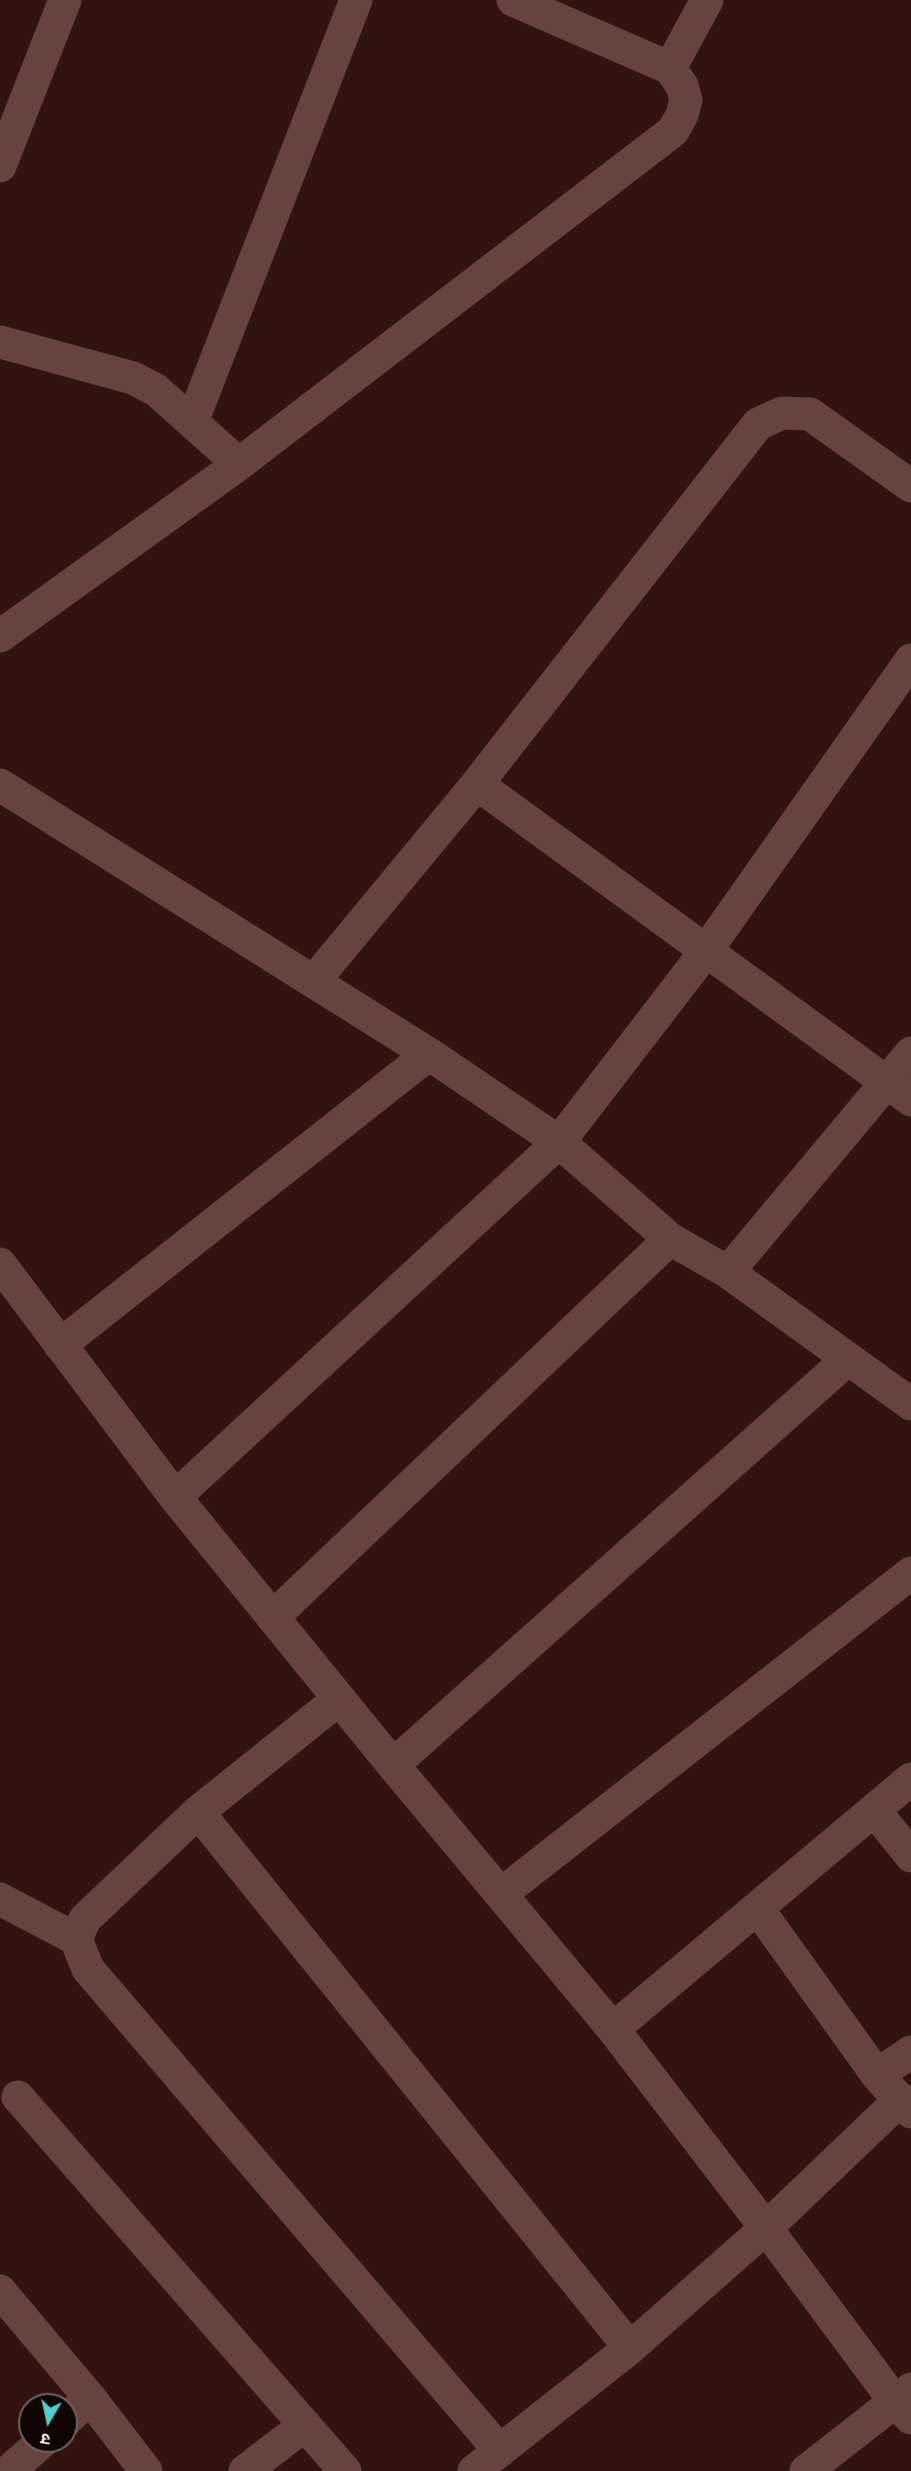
<!DOCTYPE html>
<html>
<head>
<meta charset="utf-8">
<style>
	body { margin:0 }
	#map { position:relative; width:911px; height:2471px; overflow:hidden; background:#311310; font-family:Raleway,"Noto Sans Devanagari",sans-serif }
	canvas { display:block }
	.north { position:absolute; left:18px; top:2393px; width:60px; height:60px; box-sizing:border-box; background:#100504; border:2px solid #6f6362; border-radius:50%; rotate:189deg; font-size:16px; font-weight:700; line-height:24px; text-align:center; color:#fef1ef }
	.north::after { content:''; display:block; margin:auto; width:21px; height:27px; background:#52cdd0; clip-path:polygon(50% 0,100% 100%,50% 72%,0 100%) }
</style>
</head>
<body>
<div id="map">
<canvas width="911" height="2471"></canvas>
<div class="north">उ</div>
</div>
<script>
const context = document.querySelector('canvas').getContext('2d');
context.lineJoin = 'round';
const toPath = rows => new Path2D(rows.map(r => 'M' + r).join(''));
function stroke(path, color, width, dash) { context.strokeStyle = color; context.lineWidth = width; context.lineCap = dash ? 'butt' : 'round'; context.setLineDash(dash || []); context.stroke(path); }
stroke(toPath([
	[670,68,707,0],
	[0,166,65,0],
	[0,342,133,378,156,390,239,464],
	[192,422,356,0],
	[0,636,239,464,673,131,682,115,686,100,682,86,670,68,513,0],
	[477,784,911,1100],
	[0,785,429,1054,559,1142,670,1239,728,1272,911,1404],
	[314,981,477,784,758,424,782,413,810,414,911,486],
	[0,1264,175,1497,393,1765,613,2029,766,2228,896,2403,911,2418],
	[728,1272,911,1053],
	[60,1345,429,1054],
	[175,1497,559,1142,706,951,911,660],
	[273,1617,670,1239],
	[339,1699,198,1812,85,1919,76,1939,88,1969,500,2451],
	[393,1765,848,1359],
	[875,1811,911,1856],
	[198,1812,630,2348],
	[501,1894,911,1573],
	[0,1899,76,1939],
	[758,1909,877,2075,911,2112],
	[613,2029,911,1779],
	[877,2075,911,2052],
	[18,2097,345,2471],
	[0,2291,90,2398,146,2471],
	[66,2420,90,2398],
	[9,2471,43,2441],
	[245,2471,305,2425],
	[474,2471,630,2348,766,2228,901,2099],
	[806,2471,911,2389]
]), '#66433f', 33);
</script>
</body>
</html>
